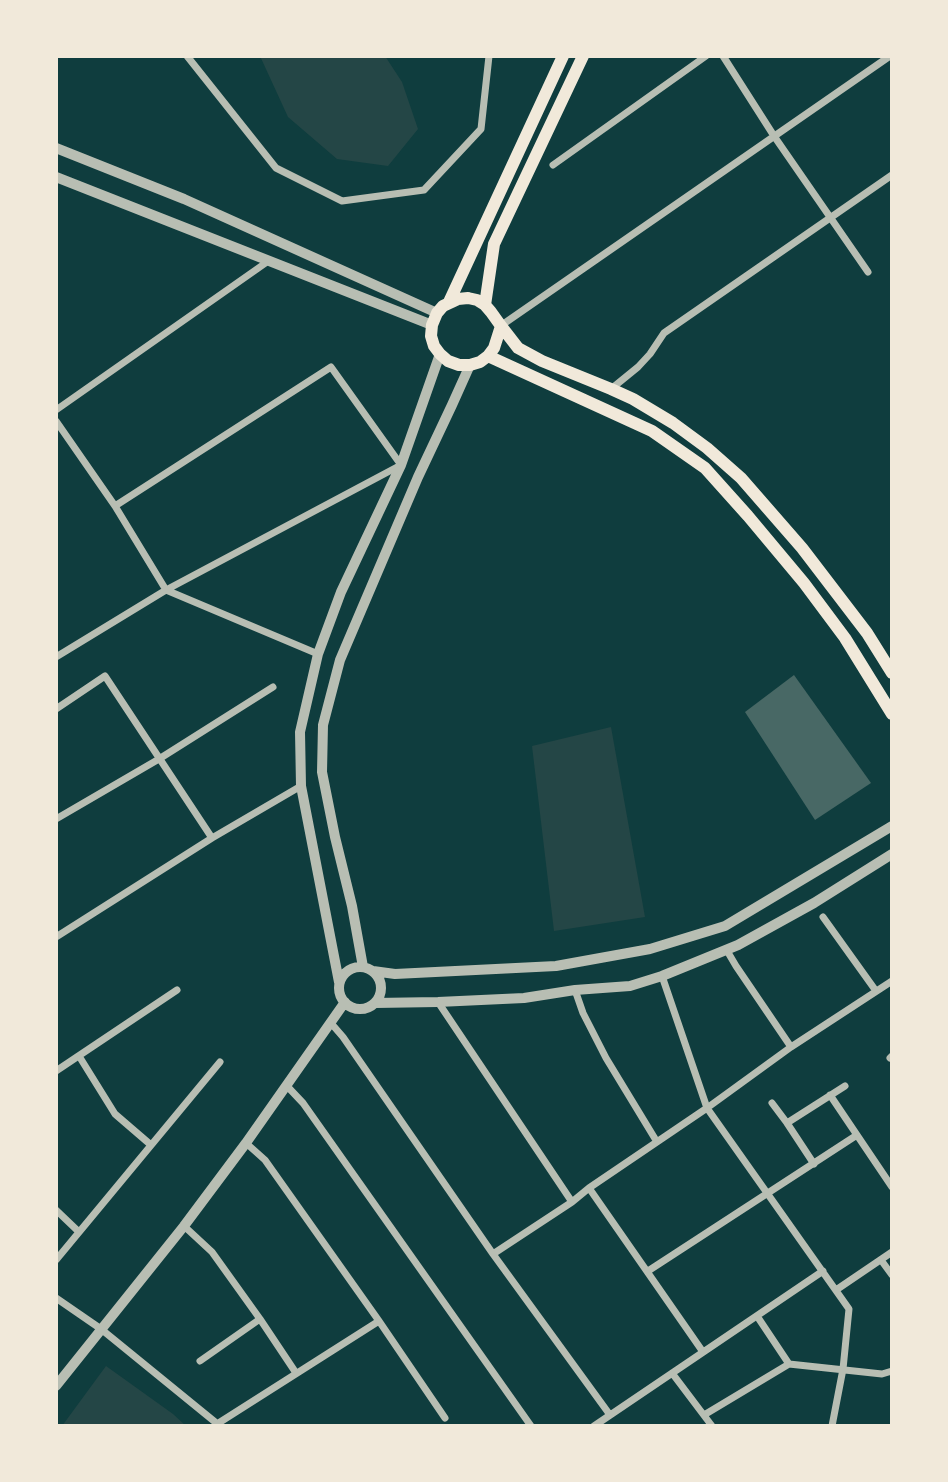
<!DOCTYPE html>
<html>
<head>
<meta charset="utf-8">
<style>
	body { margin:0 }
	#map { position:relative; width:948px; height:1482px; overflow:hidden; background:#0f3d3e; font-family:"Alegreya Sans",sans-serif }
	canvas { display:block }
	.frame { position:absolute; inset:0; border:58px solid #f1e9da; pointer-events:none }
</style>
</head>
<body>
<div id="map">
<canvas width="948" height="1482"></canvas>
<div class="frame"></div>
</div>
<script>
const context = document.querySelector('canvas').getContext('2d');
context.lineJoin = 'round';
function fill(path, color) { context.fillStyle = color; context.fill(path, 'evenodd'); }
const toPath = rows => new Path2D(rows.map(r => 'M' + r).join(''));
function stroke(path, color, width, dash) { context.strokeStyle = color; context.lineWidth = width; context.lineCap = dash ? 'butt' : 'round'; context.setLineDash(dash || []); context.stroke(path); }
fill(toPath([
	[260,56,385,56,402,82,418,129,388,166,337,159,288,117],
	[611,727,645,917,554,931,532,746],
	[106,1366,173,1414,186,1426,62,1426]
]), '#244646');
fill(toPath([
	[794,675,871,783,815,820,745,712]
]), '#486865');
stroke(toPath([
	[187,56,276,168,342,201,424,190,481,129,489,56],
	[723,56,774,136,868,272],
	[553,165,706,56],
	[499,327,890,56],
	[611,389,638,367,650,354,664,333,892,175],
	[56,410,267,262],
	[56,421,115,506,166,590,318,654],
	[56,657,166,590,401,465,331,367,115,506],
	[56,709,105,676,212,838],
	[56,819,159,759,273,687],
	[823,917,876,991],
	[56,937,212,838,301,786],
	[726,949,736,966,791,1047],
	[662,976,707,1108,849,1309,843,1369,832,1426],
	[575,990,583,1013,606,1058,657,1142],
	[438,1002,572,1202],
	[330,1022,343,1037,493,1254,610,1415],
	[79,1056,115,1114,151,1145],
	[890,1058,892,1056],
	[56,1071,177,990],
	[286,1085,303,1103,531,1426],
	[830,1095,892,1187],
	[772,1103,787,1123,814,1164],
	[787,1123,845,1086],
	[246,1143,265,1160,379,1321,445,1418],
	[589,1188,703,1352],
	[56,1210,79,1232],
	[184,1226,212,1252,260,1319,296,1373],
	[493,1254,572,1202,589,1188,707,1108,791,1047,892,981],
	[56,1260,220,1062],
	[881,1260,892,1275],
	[648,1271,857,1135],
	[836,1290,892,1252],
	[56,1298,101,1329,220,1426],
	[757,1316,789,1364,882,1374,892,1371],
	[200,1361,260,1319],
	[672,1373,712,1426],
	[704,1415,789,1364],
	[217,1424,379,1321],
	[594,1426,823,1271]
]), '#b8beb3', 7);
stroke(toPath([
	[56,148,184,199,437,313],
	[56,177,432,325],
	[363,967,352,906,335,837,322,772,323,725,340,660,418,477,452,405,470,365],
	'339 988a21 21 0 1 1 42 0a21 21 0 1 1-42 0Z',
	[373,971,395,974,556,966,650,949,725,926,892,826],
	[339,982,301,786,300,732,318,654,341,592,401,465,440,354],
	[375,1003,438,1002,524,998,575,990,630,986,662,976,738,945,814,903,892,854],
	[56,1386,184,1226,246,1143,345,1002]
]), '#b8beb3', 10);
stroke(toPath([
	[468,298,477,300,485,305,491,312,501,326,494,348,488,356,480,362,470,365,459,365,448,361,440,354,434,346,431,336,432,325,437,313,443,306,458,299,468,298],
	[449,302,563,56],
	[485,305,494,244,583,56],
	[501,326,518,348,542,361,611,389,633,399,673,423,707,448,741,478,802,548,867,633,892,673],
	[488,356,652,431,705,468,748,516,804,583,845,638,892,714]
]), '#f1e9da', 12);
</script>
</body>
</html>
